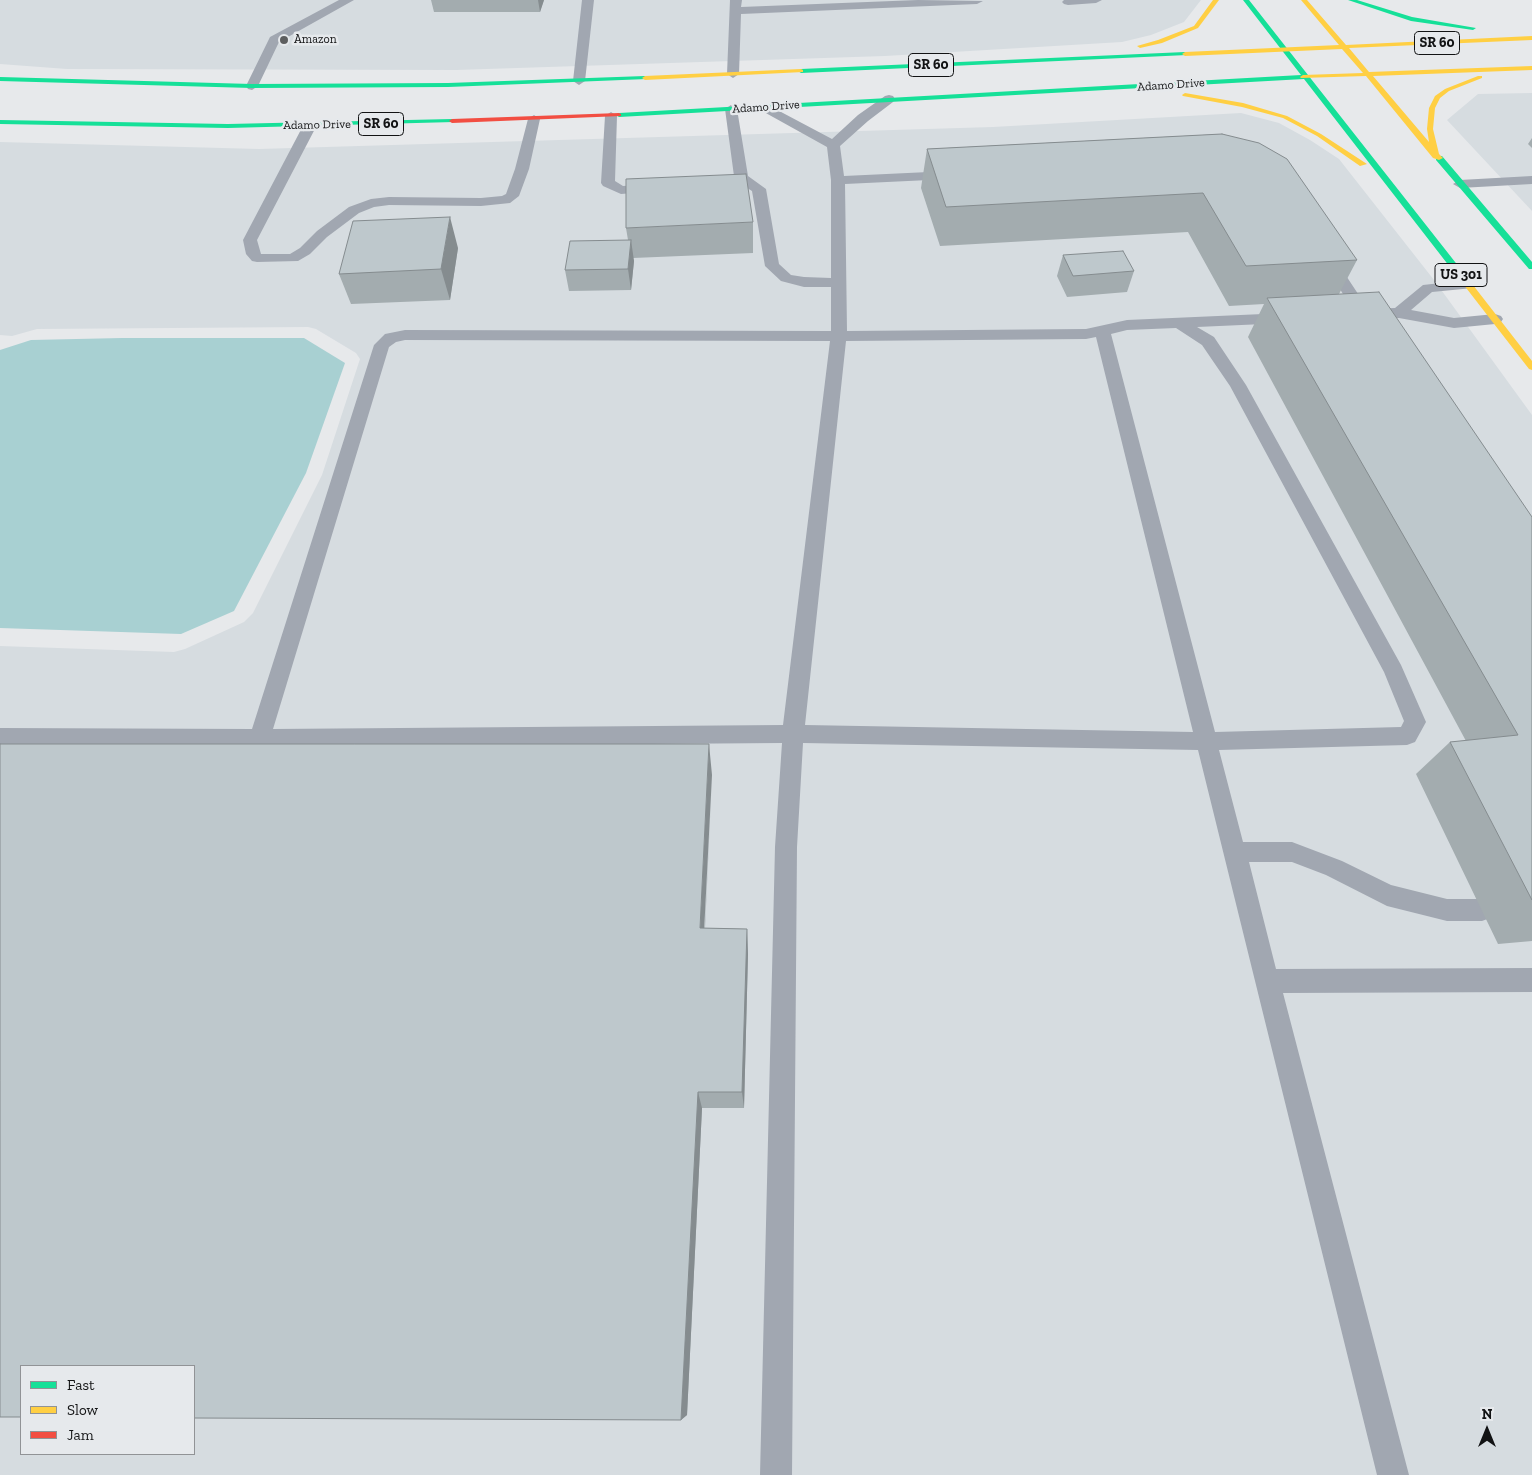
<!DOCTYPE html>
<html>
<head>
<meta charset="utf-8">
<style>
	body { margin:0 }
	#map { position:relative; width:1532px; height:1475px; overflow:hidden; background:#e7e9eb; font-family:"Zilla Slab",serif }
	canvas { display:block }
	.legend { position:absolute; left:20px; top:1365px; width:175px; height:90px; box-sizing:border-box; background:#e6e9ec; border:1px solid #919396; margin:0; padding:6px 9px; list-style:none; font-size:15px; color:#121314 }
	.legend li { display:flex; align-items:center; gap:10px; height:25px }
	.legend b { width:25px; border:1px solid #919396 }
	.north { position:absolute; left:1462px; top:1405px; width:50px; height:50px; -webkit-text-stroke:4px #e6e9ec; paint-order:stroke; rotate:0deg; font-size:14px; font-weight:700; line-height:20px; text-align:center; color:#121314 }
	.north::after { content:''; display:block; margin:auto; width:18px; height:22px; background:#121314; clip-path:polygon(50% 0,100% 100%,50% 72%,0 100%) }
</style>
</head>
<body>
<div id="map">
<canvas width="1532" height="1475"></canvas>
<ul class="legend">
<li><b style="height:6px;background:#16e098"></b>Fast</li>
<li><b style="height:6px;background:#ffcf43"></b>Slow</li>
<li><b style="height:6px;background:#f24e42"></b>Jam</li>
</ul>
<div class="north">N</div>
</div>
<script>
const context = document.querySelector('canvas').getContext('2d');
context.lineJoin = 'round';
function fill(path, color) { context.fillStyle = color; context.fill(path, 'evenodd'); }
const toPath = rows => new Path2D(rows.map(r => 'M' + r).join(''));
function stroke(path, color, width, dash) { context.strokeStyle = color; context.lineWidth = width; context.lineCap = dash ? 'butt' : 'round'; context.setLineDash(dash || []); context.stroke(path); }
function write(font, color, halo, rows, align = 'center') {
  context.font = font + ' "Zilla Slab",serif'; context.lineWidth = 5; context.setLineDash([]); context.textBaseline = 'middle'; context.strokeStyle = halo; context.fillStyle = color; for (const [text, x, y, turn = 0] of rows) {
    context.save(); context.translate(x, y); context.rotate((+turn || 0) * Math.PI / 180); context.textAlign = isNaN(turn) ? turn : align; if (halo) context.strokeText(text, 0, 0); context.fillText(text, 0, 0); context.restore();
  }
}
fill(toPath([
	[0,0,1201,0,1184,22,1151,35,1122,42,885,56,456,70,67,69,0,64],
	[1532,93,1532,211,1447,120,1478,94],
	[1241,113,1279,123,1310,140,1339,159,1434,280,1532,415,1532,1475,0,1475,0,646,174,652,185,649,244,622,253,613,322,475,360,359,356,353,316,329,308,327,37,329,12,336,0,335,0,142,259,149,993,127],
	[21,1366,194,1366,194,1454,21,1454]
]), '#d6dce0');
fill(toPath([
	[122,338,304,338,345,363,306,473,234,611,181,634,0,628,0,350,31,340]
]), '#a8d0d2');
fill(toPath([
	[339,0,354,0,279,42,258,86,252,90,248,89,246,86,270,37,339,0],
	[582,0,594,0,585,81,579,85,573,81,582,0],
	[730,0,742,0,741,7,918,0,983,1,977,4,741,14,739,74,733,78,727,74,730,0],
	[1064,0,1102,0,1096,3,1068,5,1064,4,1062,2,1064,0],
	[889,95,893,96,895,99,893,102,868,121,840,146,844,176,950,171,957,175,950,179,845,184,847,331,1086,329,1127,320,1286,313,1292,315,1294,318,1292,321,1286,323,1197,327,1214,337,1246,385,1401,665,1426,722,1415,742,1407,745,1219,750,1243,842,1292,842,1342,861,1391,885,1447,899,1482,899,1490,902,1494,910,1490,918,1482,921,1447,921,1387,906,1326,875,1292,862,1249,862,1276,969,1532,968,1532,992,1283,993,1409,1475,1377,1475,1198,750,803,743,797,847,792,1475,760,1475,775,847,782,743,260,747,0,746,0,728,252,729,374,345,385,334,405,330,831,331,831,287,804,287,781,281,765,266,752,191,741,184,730,189,719,189,712,185,714,182,727,181,734,176,725,109,731,105,737,109,748,176,766,189,779,264,791,275,804,277,831,278,831,180,827,147,755,107,756,104,766,104,832,139,858,115,885,96,889,95],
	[1176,328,1202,345,1230,386,1384,672,1404,721,1401,727,1215,732,1111,334,1127,330,1176,328],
	[1096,337,1193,732,805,725,846,341,1086,339,1096,337],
	[405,340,830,341,783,725,273,729,389,347,396,342,405,340],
	[611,112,617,116,615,181,623,186,654,184,661,188,659,191,621,194,603,186,601,183,605,116,611,112],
	[534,115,540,119,529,169,519,196,510,203,481,206,389,205,374,207,359,213,327,237,310,254,298,261,257,262,252,261,246,254,243,240,305,122,310,121,317,125,257,240,261,254,290,254,300,248,317,231,349,207,371,199,389,197,481,198,502,196,506,194,515,169,528,119,534,115],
	[1532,176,1532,184,1460,188,1453,184,1460,180,1532,176],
	[1328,255,1333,256,1368,309,1395,308,1423,285,1468,280,1473,282,1476,285,1473,288,1432,292,1411,310,1454,318,1495,314,1501,316,1503,319,1501,322,1495,324,1454,328,1399,318,1373,319,1372,321,1366,323,1360,321,1321,259,1323,256,1328,255]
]), '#a1a7b1');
fill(toPath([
	[1243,0,1249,0,1459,267,1459,271,1453,271,1304,79,619,117,616,115,619,113,1301,75,1243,0],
	[1348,0,1357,0,1412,17,1476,28,1473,30,1411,21,1348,0],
	[1185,52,1187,53,1187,55,801,73,798,71,801,69,1185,52],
	[645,76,647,77,647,79,448,87,252,88,0,81,0,77,252,84,448,83,645,76],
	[452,119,454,120,454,122,228,128,0,124,0,120,228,124,452,119],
	[1436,156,1442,156,1532,262,1532,269,1529,269,1436,160,1436,156]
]), '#16e098');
fill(toPath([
	[1213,0,1219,0,1198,28,1162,43,1140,48,1137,46,1158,40,1194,26,1213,0],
	[1301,0,1307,0,1346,45,1532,36,1532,40,1349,48,1369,72,1532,66,1532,70,1373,76,1429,142,1427,129,1429,108,1435,96,1445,89,1478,76,1482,76,1482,78,1449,91,1440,98,1435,108,1433,129,1439,154,1443,158,1439,160,1433,158,1366,76,1301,78,1300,77,1303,75,1363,73,1342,49,1185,56,1182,54,1185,52,1339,45,1301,0],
	[801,69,803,70,803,72,645,80,642,78,645,76,801,69],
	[1185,93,1243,103,1287,116,1321,134,1367,164,1360,166,1317,136,1283,118,1242,107,1183,96,1182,95,1185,93],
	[1453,267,1459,267,1532,361,1532,370,1529,369,1453,271,1453,267]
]), '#ffcf43');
fill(toPath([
	[619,113,621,114,621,116,452,123,449,121,452,119,619,113]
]), '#f24e42');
fill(toPath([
	[431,0,544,0,540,12,434,12],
	[1222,134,1357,260,1339,294,1532,517,1532,941,1498,944,1416,774,1450,742,1466,741,1248,337,1264,304,1229,306,1188,232,940,246,921,188,927,149],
	[1532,138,1532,148,1528,144],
	[753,222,753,253,633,258,634,261,631,290,569,291,565,270,628,240,626,228],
	[458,248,450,300,351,304,339,274],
	[1063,255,1134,271,1127,292,1067,297,1057,276],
	[712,775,705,928,747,929,748,954,744,1108,702,1108,687,1415,681,1420]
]), '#a3acaf');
fill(toPath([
	[538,0,544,0,540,12],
	[450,217,458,248,450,300,441,269],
	[631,240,634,261,631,290,628,269],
	[709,744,712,775,703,952,700,928],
	[747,929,748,954,744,1108,742,1092],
	[698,1092,702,1108,687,1415,681,1420]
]), '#858c8f');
const building = toPath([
	[1222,134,1259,143,1287,159,1357,260,1246,266,1203,193,946,207,927,149,1222,134],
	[746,174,753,222,626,228,626,179,746,174],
	[450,217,441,269,339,274,353,221,450,217],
	[631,240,628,269,565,270,570,241,631,240],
	[1123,251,1134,271,1073,276,1063,255,1123,251],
	[1379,292,1532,517,1532,900,1450,742,1518,735,1267,298,1379,292],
	[0,744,709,744,700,928,747,929,742,1092,698,1092,681,1420,194,1418,194,1366,21,1366,21,1417,0,1417,0,744]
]);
fill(building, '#bec8cc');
stroke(building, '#858c8f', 1);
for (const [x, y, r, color] of [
	[284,40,5,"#5d5e5f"]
]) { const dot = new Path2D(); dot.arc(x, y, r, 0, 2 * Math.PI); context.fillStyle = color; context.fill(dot); stroke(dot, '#e6e9ec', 2); }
write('12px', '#121314', '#e6e9ec', [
	["Amazon",294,40]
], 'left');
write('12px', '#121314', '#e6e9ec', [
	["Adamo Drive",1171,85,-4],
	["Adamo Drive",766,107,-4],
	["Adamo Drive",317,125,-1]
]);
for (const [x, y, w] of [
	[1437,43,45],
	[931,65,45],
	[381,124,45],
	[1461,275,52]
]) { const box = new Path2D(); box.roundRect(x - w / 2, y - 11.5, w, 23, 4); context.fillStyle = '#e6e9ec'; context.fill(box); stroke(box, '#121314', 1); }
write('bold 14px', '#121314', null, [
	["SR 60",1437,43],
	["SR 60",931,65],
	["SR 60",381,124],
	["US 301",1461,275]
]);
</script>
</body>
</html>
